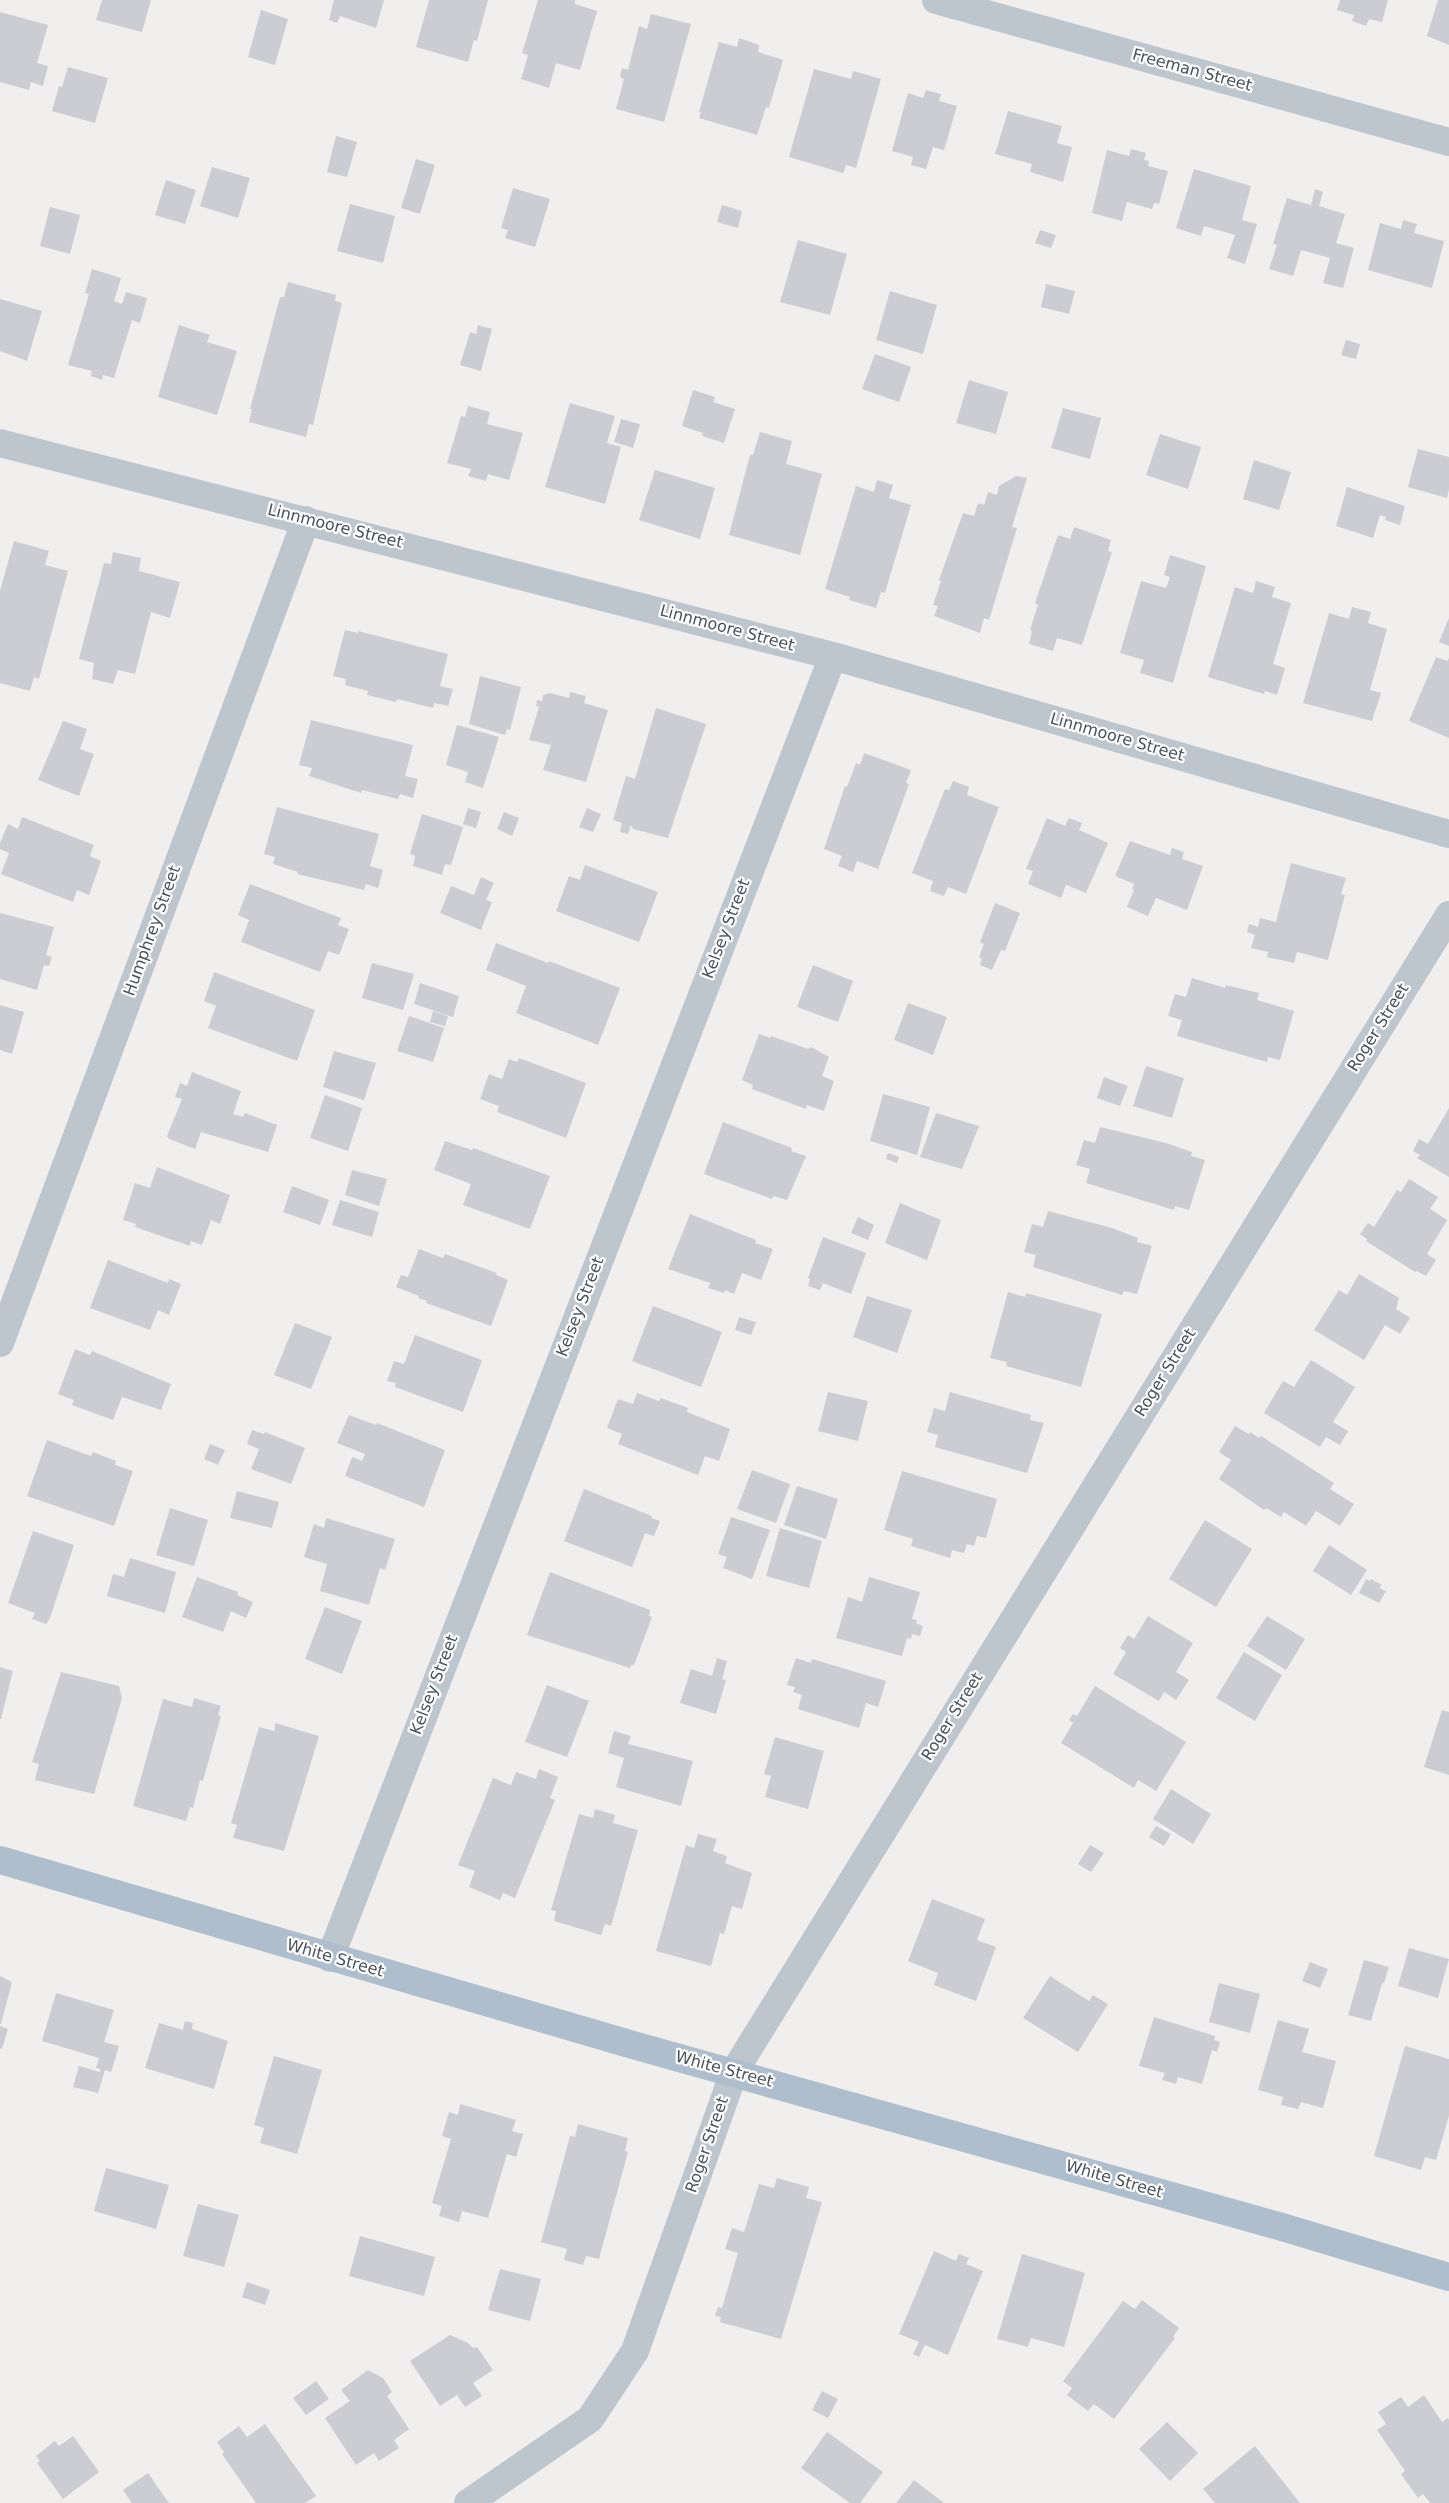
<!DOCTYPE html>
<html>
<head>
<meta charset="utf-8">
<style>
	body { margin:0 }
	canvas { display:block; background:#f1eeee }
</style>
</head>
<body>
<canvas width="1449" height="2503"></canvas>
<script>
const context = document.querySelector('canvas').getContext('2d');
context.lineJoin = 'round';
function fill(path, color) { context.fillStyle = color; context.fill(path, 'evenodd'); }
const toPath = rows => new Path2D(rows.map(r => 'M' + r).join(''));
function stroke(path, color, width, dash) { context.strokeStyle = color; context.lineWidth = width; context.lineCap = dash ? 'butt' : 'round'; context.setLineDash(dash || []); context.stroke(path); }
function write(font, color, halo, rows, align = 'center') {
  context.font = font + ' "DejaVu Sans",sans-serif'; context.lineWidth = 4.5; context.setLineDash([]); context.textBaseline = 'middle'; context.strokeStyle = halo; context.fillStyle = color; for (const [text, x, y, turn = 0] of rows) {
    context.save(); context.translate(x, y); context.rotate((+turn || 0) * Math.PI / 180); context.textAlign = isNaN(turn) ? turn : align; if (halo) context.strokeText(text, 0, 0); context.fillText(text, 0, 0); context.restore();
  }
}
fill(toPath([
	[102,0,151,0,142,32,96,20],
	[334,0,384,0,376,28,340,16,337,23,329,20],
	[429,0,488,0,477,41,474,40,468,62,416,47],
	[538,0,575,0,575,4,597,11,580,70,556,63,549,88,521,79,528,55,522,53],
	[1340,0,1388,0,1382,22,1369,19,1366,26,1352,21,1354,15,1337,10],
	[1438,0,1449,0,1449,45,1427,36],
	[261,10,288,19,275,65,248,57],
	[0,12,48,25,37,63,48,66,43,86,31,82,29,90,0,82],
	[651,14,691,24,664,122,616,109,624,79,620,77,622,68,628,70,639,26,647,29],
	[739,38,759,45,758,52,783,60,769,108,766,107,757,135,699,118,701,112,699,112,719,42,737,47],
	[68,67,108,78,95,123,52,111,59,86,62,87],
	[814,69,851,79,853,71,881,79,856,168,846,165,843,173,789,157],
	[926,90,941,94,939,101,957,106,944,150,933,147,926,169,911,165,913,157,892,151,908,93,923,98],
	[1008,111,1062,126,1057,143,1072,147,1063,182,1030,172,1032,164,995,154],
	[336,136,357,142,347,177,327,172],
	[1131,149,1146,153,1144,160,1149,161,1148,166,1168,171,1159,204,1154,203,1152,209,1127,202,1122,221,1092,213,1107,150,1129,156],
	[416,159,435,165,420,214,401,208],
	[212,167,250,178,238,218,200,206],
	[1194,169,1251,186,1242,220,1257,224,1245,264,1227,258,1235,235,1204,226,1201,236,1176,228],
	[166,180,196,190,185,224,155,215],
	[513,188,550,199,535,247,505,238,508,230,501,228],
	[1315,189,1323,192,1319,206,1345,214,1336,243,1354,248,1343,288,1323,283,1330,258,1301,250,1293,276,1269,269,1277,245,1273,244,1287,198,1311,205],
	[350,204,395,216,383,263,337,251],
	[722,205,742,211,738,228,717,222],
	[50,207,80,215,70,254,40,246],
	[1403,220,1417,224,1414,233,1444,241,1432,288,1368,270,1380,223,1401,229],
	[1040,230,1056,235,1051,248,1035,243],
	[798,240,847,254,830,315,780,302],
	[92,269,121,278,114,301,122,304,126,292,147,298,140,323,132,320,114,378,103,375,102,380,91,376,92,371,68,365,89,294,85,293],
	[288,282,336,295,335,301,342,303,313,425,309,424,306,437,249,422,252,409,250,409,280,297,284,297],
	[1046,284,1075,291,1069,314,1041,307],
	[890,291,937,305,923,354,876,340],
	[0,299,42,311,27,361,0,351],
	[179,325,210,335,207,342,237,351,217,415,158,397],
	[478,325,492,329,481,371,460,365,470,332,476,334],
	[1346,340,1360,344,1356,359,1341,355],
	[875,354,911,367,899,402,862,389],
	[969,380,1008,392,996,434,956,423],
	[693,390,715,397,713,402,735,409,724,443,702,436,703,433,682,426],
	[570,403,615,416,607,443,621,447,605,504,545,487],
	[468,406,490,412,487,424,523,433,509,480,488,474,486,481,468,476,471,469,447,463,461,416,465,417],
	[1063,408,1101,418,1090,459,1051,448],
	[621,419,640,424,633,448,614,442],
	[760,432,792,441,786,464,822,474,800,555,729,535,750,455,753,455],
	[1160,434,1201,447,1188,489,1146,475],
	[1418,449,1449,457,1449,489,1447,498,1408,487],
	[1254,460,1291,472,1279,510,1243,499],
	[655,470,715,488,700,539,639,520],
	[1016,476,1027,478,1012,527,1017,528,989,620,984,618,980,633,934,616,938,606,933,605,941,581,939,580,963,513,974,516,978,503,984,505,988,492,997,495,999,486],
	[877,480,893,485,889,498,911,505,885,593,881,592,876,608,849,600,850,597,825,589,856,486,874,492],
	[1347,487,1405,506,1400,525,1385,520,1386,517,1380,515,1373,538,1336,526],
	[1074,527,1111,540,1108,551,1112,552,1082,645,1057,638,1053,651,1029,644,1032,631,1030,630,1038,605,1035,603,1058,535,1070,539],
	[14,541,49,551,45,565,68,571,39,679,34,677,30,691,0,683,0,591],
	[113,552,141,558,139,571,180,582,170,618,151,612,135,674,118,670,113,684,92,679,94,663,79,659,104,563,111,564],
	[1170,555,1206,566,1173,683,1140,673,1144,660,1120,653,1141,581,1166,588,1170,577,1164,575],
	[1256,581,1275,587,1272,597,1291,603,1273,664,1285,668,1277,695,1265,691,1264,694,1208,677,1235,587,1253,593],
	[1352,607,1371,612,1368,623,1387,629,1370,690,1381,693,1372,721,1303,703,1329,613,1349,619],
	[1449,618,1449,646,1439,642],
	[345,630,358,633,358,631,448,654,440,686,453,689,448,706,434,703,433,708,397,699,396,702,367,695,368,691,345,685,346,679,333,676],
	[1436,657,1447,661,1449,658,1449,738,1409,721],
	[480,676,521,687,510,730,507,729,505,735,469,724],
	[570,692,586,696,584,703,608,710,586,782,543,770,551,745,529,740,539,707,536,706,537,700,542,701,543,695,550,693,569,698],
	[656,708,706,724,668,838,633,829,631,825,628,834,620,832,622,823,613,820,626,776,635,779],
	[311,720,413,745,405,776,418,779,413,798,400,794,398,799,362,790,361,793,309,776,312,768,299,765],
	[63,721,87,729,80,749,94,754,79,796,38,780],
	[457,725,499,737,483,788,465,782,468,772,446,765],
	[864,753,911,770,906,783,909,784,878,869,857,861,853,872,838,866,842,856,824,849,845,786,847,787,856,763,860,765],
	[953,781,969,787,967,795,999,807,966,894,948,887,944,896,930,891,933,881,912,873,945,789,949,790],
	[277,807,379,834,370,866,383,870,378,888,366,884,364,890,297,874,298,872,273,864,275,857,264,854],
	[468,808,481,812,476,828,463,824],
	[587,808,601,814,593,832,579,827],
	[504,812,519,818,512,836,497,829],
	[422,814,463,827,451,865,445,864,442,875,413,866,415,856,410,854],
	[22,817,94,845,90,856,101,861,89,895,77,890,73,902,1,874,9,853,0,849,0,843,8,824,18,829],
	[1047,818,1065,826,1069,818,1082,823,1079,830,1108,843,1086,893,1066,885,1061,898,1028,884,1033,871,1026,869],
	[1130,841,1170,855,1172,848,1184,852,1182,859,1203,866,1187,910,1156,898,1148,916,1127,907,1134,890,1132,889,1134,884,1115,876],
	[1291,863,1346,878,1341,894,1345,895,1328,960,1297,952,1294,963,1267,957,1268,952,1251,948,1255,935,1247,932,1249,924,1258,927,1260,918,1276,922],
	[585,865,658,892,639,942,556,911,569,876,580,880],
	[481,877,494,883,486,900,492,902,481,930,440,913,451,886,474,895],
	[250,884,341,918,338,925,349,929,339,955,328,951,320,972,241,942,249,920,238,915],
	[995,903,1020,913,1005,951,1001,950,992,970,980,965,982,959,979,957,984,944,980,942],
	[0,913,54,927,46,955,52,957,49,966,44,965,37,990,0,979],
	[496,943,548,963,549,961,620,988,598,1045,516,1013,526,986,486,970],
	[372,963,414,974,403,1010,362,998],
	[813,965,853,981,838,1022,797,1007],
	[214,972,315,1010,297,1061,208,1028,216,1006,204,1001],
	[1192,978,1225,988,1226,985,1259,993,1257,1000,1294,1011,1280,1060,1268,1057,1267,1062,1177,1036,1182,1020,1168,1016,1175,994,1186,997],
	[420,983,459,996,453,1017,414,1004],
	[908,1003,947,1017,933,1055,894,1040],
	[0,1005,24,1012,12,1054,0,1050],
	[433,1011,448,1016,445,1026,430,1022],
	[409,1016,444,1028,433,1062,397,1051],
	[759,1034,770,1038,771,1036,808,1049,811,1047,829,1057,822,1076,834,1081,824,1111,807,1105,806,1109,752,1089,753,1085,742,1080],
	[334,1051,376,1063,364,1100,323,1087],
	[519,1058,586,1083,566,1138,497,1112,499,1106,480,1099,489,1074,502,1079,509,1059,517,1062],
	[1146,1066,1184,1078,1172,1118,1133,1106],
	[192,1072,241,1091,233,1114,243,1117,245,1113,277,1125,268,1152,201,1132,195,1149,169,1139,167,1136,182,1099,175,1097,180,1083,187,1086],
	[1104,1077,1128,1086,1120,1106,1097,1098],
	[883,1094,930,1107,917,1155,870,1141],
	[325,1095,362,1108,348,1151,310,1138],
	[1449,1108,1449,1177,1417,1158,1420,1155,1413,1151,1419,1139,1428,1144],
	[936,1113,979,1126,962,1169,920,1157],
	[723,1122,792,1148,791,1151,806,1156,787,1200,773,1196,772,1199,704,1174],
	[1100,1127,1166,1143,1192,1152,1191,1156,1205,1160,1189,1210,1175,1206,1174,1210,1086,1183,1090,1169,1076,1165,1084,1140,1095,1143],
	[445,1141,472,1150,473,1148,550,1176,530,1229,463,1205,471,1184,434,1170],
	[888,1153,899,1157,897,1163,886,1159],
	[157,1167,230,1195,220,1224,211,1220,202,1245,191,1241,190,1246,135,1227,136,1224,123,1220,135,1183,150,1188],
	[352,1170,387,1179,379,1206,345,1195],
	[1409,1179,1438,1197,1430,1209,1447,1220,1427,1254,1436,1260,1426,1276,1417,1271,1415,1272,1366,1241,1367,1239,1360,1234,1368,1223,1374,1227,1397,1190,1401,1192],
	[292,1186,329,1200,320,1225,283,1212],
	[340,1200,379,1212,372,1237,332,1225],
	[900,1203,941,1220,927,1260,885,1243],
	[1048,1211,1112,1228,1138,1238,1137,1242,1152,1246,1137,1294,1124,1291,1122,1295,1033,1267,1036,1255,1024,1252,1032,1224,1043,1227],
	[690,1214,756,1240,755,1243,773,1249,761,1280,742,1273,734,1294,725,1290,724,1293,708,1288,710,1283,668,1269],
	[858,1217,874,1225,868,1240,851,1233],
	[823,1237,866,1253,851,1294,823,1283,820,1290,808,1286,810,1279,808,1278],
	[419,1249,443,1258,445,1254,497,1273,496,1275,508,1280,491,1326,426,1303,427,1301,418,1298,419,1296,396,1287,401,1275,408,1277],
	[108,1260,168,1283,169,1279,181,1284,169,1315,158,1310,150,1330,90,1308],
	[1359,1274,1399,1298,1396,1309,1410,1318,1400,1334,1385,1325,1364,1360,1314,1330,1339,1290,1347,1295],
	[1008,1292,1025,1297,1026,1293,1102,1314,1081,1387,1006,1366,1007,1362,990,1358],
	[867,1296,912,1310,897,1353,853,1337],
	[653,1306,722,1332,701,1387,632,1361],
	[739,1317,756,1322,751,1335,735,1330],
	[295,1323,332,1337,311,1389,274,1375],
	[415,1335,482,1360,463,1412,395,1387,396,1383,387,1381,394,1361,404,1364],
	[75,1349,90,1355,92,1351,171,1384,161,1410,122,1397,113,1420,72,1405,74,1400,58,1394],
	[1311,1360,1355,1387,1333,1422,1348,1431,1340,1445,1326,1437,1320,1447,1264,1413,1283,1381,1294,1387],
	[828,1392,868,1401,858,1441,818,1431],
	[950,1392,1031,1415,1030,1420,1044,1423,1027,1473,935,1447,938,1435,927,1432,934,1408,945,1411],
	[637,1393,659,1401,661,1398,688,1408,687,1412,730,1429,719,1461,705,1456,698,1475,618,1444,622,1434,607,1428,618,1399,633,1404],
	[349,1415,376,1425,377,1423,445,1450,424,1507,345,1476,352,1457,362,1461,365,1454,337,1443],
	[1235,1426,1249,1434,1250,1432,1259,1438,1261,1436,1334,1483,1330,1489,1354,1504,1340,1526,1316,1511,1306,1526,1284,1512,1281,1517,1266,1508,1264,1510,1219,1479,1231,1460,1219,1452],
	[252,1430,264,1434,265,1432,305,1448,291,1484,251,1469,259,1449,247,1444],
	[47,1440,91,1456,93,1452,116,1461,115,1465,133,1471,114,1526,27,1496],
	[210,1444,225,1450,218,1465,204,1459],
	[752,1470,790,1484,776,1523,737,1509],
	[902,1471,997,1499,986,1538,977,1536,974,1546,967,1544,964,1553,952,1550,950,1558,911,1546,913,1539,884,1530],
	[797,1486,838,1499,826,1539,784,1525],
	[584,1489,652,1516,651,1518,660,1521,654,1536,645,1533,632,1567,564,1541],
	[237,1491,279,1502,272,1528,230,1518],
	[170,1508,208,1520,194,1566,156,1555],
	[731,1517,770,1530,752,1579,723,1568,727,1557,718,1554],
	[326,1518,395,1539,385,1570,380,1568,369,1605,320,1591,327,1564,304,1557,314,1524,324,1528],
	[1205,1520,1252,1549,1216,1607,1169,1579],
	[780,1528,822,1541,809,1588,766,1576],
	[33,1531,74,1545,50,1618,46,1624,32,1619,35,1613,8,1603],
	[1329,1545,1367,1570,1351,1595,1313,1571],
	[130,1558,176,1572,165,1613,107,1596,113,1574,124,1577],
	[550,1572,650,1610,649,1616,652,1617,634,1665,631,1665,630,1668,527,1635],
	[197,1577,238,1592,237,1595,253,1602,246,1618,231,1611,223,1632,182,1617],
	[869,1577,920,1592,912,1619,917,1620,916,1623,923,1626,920,1636,912,1634,911,1639,907,1638,902,1656,836,1638,848,1597,862,1602],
	[1366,1579,1370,1581,1371,1579,1382,1585,1379,1588,1386,1591,1379,1603,1359,1593],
	[325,1607,362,1621,342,1674,305,1659],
	[1148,1616,1193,1643,1176,1672,1189,1680,1176,1700,1164,1692,1159,1701,1113,1674,1126,1652,1120,1648,1128,1635,1134,1639],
	[1267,1616,1305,1639,1286,1670,1247,1646],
	[1244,1652,1282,1675,1255,1721,1216,1698],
	[717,1658,727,1661,722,1679,726,1680,716,1714,680,1703,691,1669,712,1676],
	[796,1658,811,1663,812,1659,886,1681,878,1707,866,1703,859,1728,798,1709,802,1695,793,1692,795,1687,787,1685],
	[0,1667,13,1671,1,1719,0,1719],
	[61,1672,119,1686,122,1698,94,1794,35,1780,39,1764,32,1762],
	[547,1685,589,1701,567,1757,525,1742],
	[1095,1686,1186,1742,1156,1791,1138,1780,1134,1788,1061,1743,1073,1723,1069,1720,1073,1714,1077,1716],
	[194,1698,221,1706,218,1715,221,1716,203,1781,200,1780,193,1808,190,1807,186,1821,133,1806,163,1699,192,1707],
	[1442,1710,1449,1712,1449,1775,1424,1767],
	[275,1723,319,1736,284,1851,233,1838,237,1825,231,1823,259,1727,275,1731],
	[614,1731,631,1736,628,1744,693,1761,681,1806,616,1787,624,1758,608,1753],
	[775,1737,824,1751,808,1809,765,1797,771,1776,764,1774],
	[539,1769,558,1777,550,1798,555,1800,515,1898,503,1893,500,1900,469,1887,475,1871,458,1865,493,1778,511,1785,516,1772,536,1779],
	[1171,1789,1211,1814,1193,1844,1153,1819],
	[595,1809,615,1815,613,1823,638,1830,611,1926,605,1924,601,1935,554,1921,556,1911,551,1910,579,1814,593,1818],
	[1156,1826,1171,1834,1164,1846,1149,1837],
	[698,1834,717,1839,713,1851,727,1856,725,1863,752,1873,742,1909,732,1906,724,1934,720,1933,711,1966,656,1951,686,1845,694,1848],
	[1090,1845,1104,1853,1091,1872,1078,1864],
	[932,1899,985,1919,977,1940,996,1947,976,2001,934,1985,938,1973,908,1961],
	[1409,1948,1449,1959,1438,1998,1398,1986],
	[1364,1960,1389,1967,1384,1983,1382,1983,1371,2021,1348,2015],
	[1310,1962,1328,1969,1320,1988,1302,1981],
	[0,1976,12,1982,1,2024,0,2024],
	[1050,1976,1089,2001,1093,1995,1108,2004,1078,2052,1023,2018],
	[1219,1983,1260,1994,1250,2033,1209,2022],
	[56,1993,114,2010,104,2042,119,2046,111,2072,105,2070,98,2093,73,2087,79,2066,100,2072,100,2069,96,2068,99,2058,42,2041],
	[1154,2017,1215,2036,1214,2040,1220,2042,1217,2052,1212,2050,1202,2084,1178,2077,1176,2084,1162,2080,1165,2073,1139,2066],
	[1278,2020,1309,2029,1302,2052,1336,2061,1323,2108,1301,2102,1298,2109,1281,2105,1283,2097,1258,2090],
	[185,2021,193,2023,192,2029,228,2041,214,2089,145,2068,159,2023,183,2030],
	[0,2026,8,2029,2,2049,0,2048],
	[1405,2046,1449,2059,1449,2116,1436,2160,1425,2157,1421,2170,1374,2156],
	[274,2056,322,2070,297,2154,260,2143,264,2128,254,2125],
	[460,2104,516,2120,512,2131,523,2134,516,2157,507,2154,488,2218,462,2211,459,2222,439,2216,442,2206,432,2203,451,2139,442,2136,449,2112,458,2115],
	[578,2124,628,2138,625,2151,628,2152,599,2259,586,2256,583,2265,564,2260,567,2249,541,2242,570,2136,575,2137],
	[106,2168,169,2185,156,2229,94,2211],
	[777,2178,809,2187,806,2198,822,2202,781,2339,720,2322,721,2317,715,2316,718,2307,722,2308,738,2253,725,2249,732,2228,744,2232,759,2184,774,2188],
	[198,2204,239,2215,224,2267,183,2256],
	[360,2236,435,2257,424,2296,349,2276],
	[934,2251,956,2261,959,2254,969,2258,966,2264,983,2271,948,2355,925,2345,919,2357,913,2354,919,2342,899,2334],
	[1022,2254,1085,2273,1064,2347,1031,2338,1028,2347,997,2339],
	[500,2269,541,2279,530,2321,488,2310],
	[247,2282,270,2290,265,2305,242,2297],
	[1142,2300,1179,2328,1173,2337,1175,2338,1114,2419,1094,2404,1088,2411,1067,2395,1072,2388,1063,2381,1123,2301,1135,2309],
	[450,2335,468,2343,473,2348,477,2347,493,2370,473,2383,482,2396,465,2407,457,2395,440,2406,410,2361],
	[368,2370,383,2378,392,2392,387,2396,409,2429,394,2440,399,2448,379,2461,374,2453,356,2465,325,2418,350,2401,341,2390],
	[316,2381,329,2399,306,2415,293,2398],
	[822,2391,838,2399,828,2418,812,2410],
	[1424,2395,1442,2422,1448,2418,1449,2420,1449,2503,1430,2503,1423,2494,1418,2498,1401,2474,1405,2471,1377,2430,1386,2424,1378,2412,1401,2397,1408,2407],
	[1167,2422,1198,2453,1170,2481,1139,2449],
	[265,2424,316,2496,305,2503,256,2503,222,2454,224,2452,217,2442,239,2426,247,2437],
	[827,2432,883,2472,860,2503,850,2503,801,2468],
	[73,2436,99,2472,63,2499,37,2463,40,2461,36,2456,55,2441,59,2446],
	[1255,2446,1300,2503,1215,2503,1203,2489],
	[148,2473,169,2503,132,2503,123,2490],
	[914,2480,944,2503,896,2503]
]), '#cbcdd3');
stroke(toPath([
	[936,0,1449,142],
	[0,443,833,656,1449,834],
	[0,1343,306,520],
	[330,1958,833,656],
	[468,2503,590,2419,635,2351,734,2072,1449,915]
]), '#bdc6cd', 28);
stroke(toPath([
	[0,1860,633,2045,1282,2227,1449,2277]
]), '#aebecc', 28);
write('16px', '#47525b', '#fff', [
	["Freeman Street",1192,71,15],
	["Linnmoore Street",335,527,14],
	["Linnmoore Street",727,629,15],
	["Linnmoore Street",1117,738,16],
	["Kelsey Street",727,929,-69],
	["Humphrey Street",153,931,-70],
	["Roger Street",1379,1028,-58],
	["Kelsey Street",581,1307,-69],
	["Roger Street",1166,1373,-58],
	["Kelsey Street",435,1685,-69],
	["Roger Street",953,1717,-58],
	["White Street",335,1959,16],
	["White Street",724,2070,15],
	["Roger Street",708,2145,-71],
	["White Street",1114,2180,16]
]);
</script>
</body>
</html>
